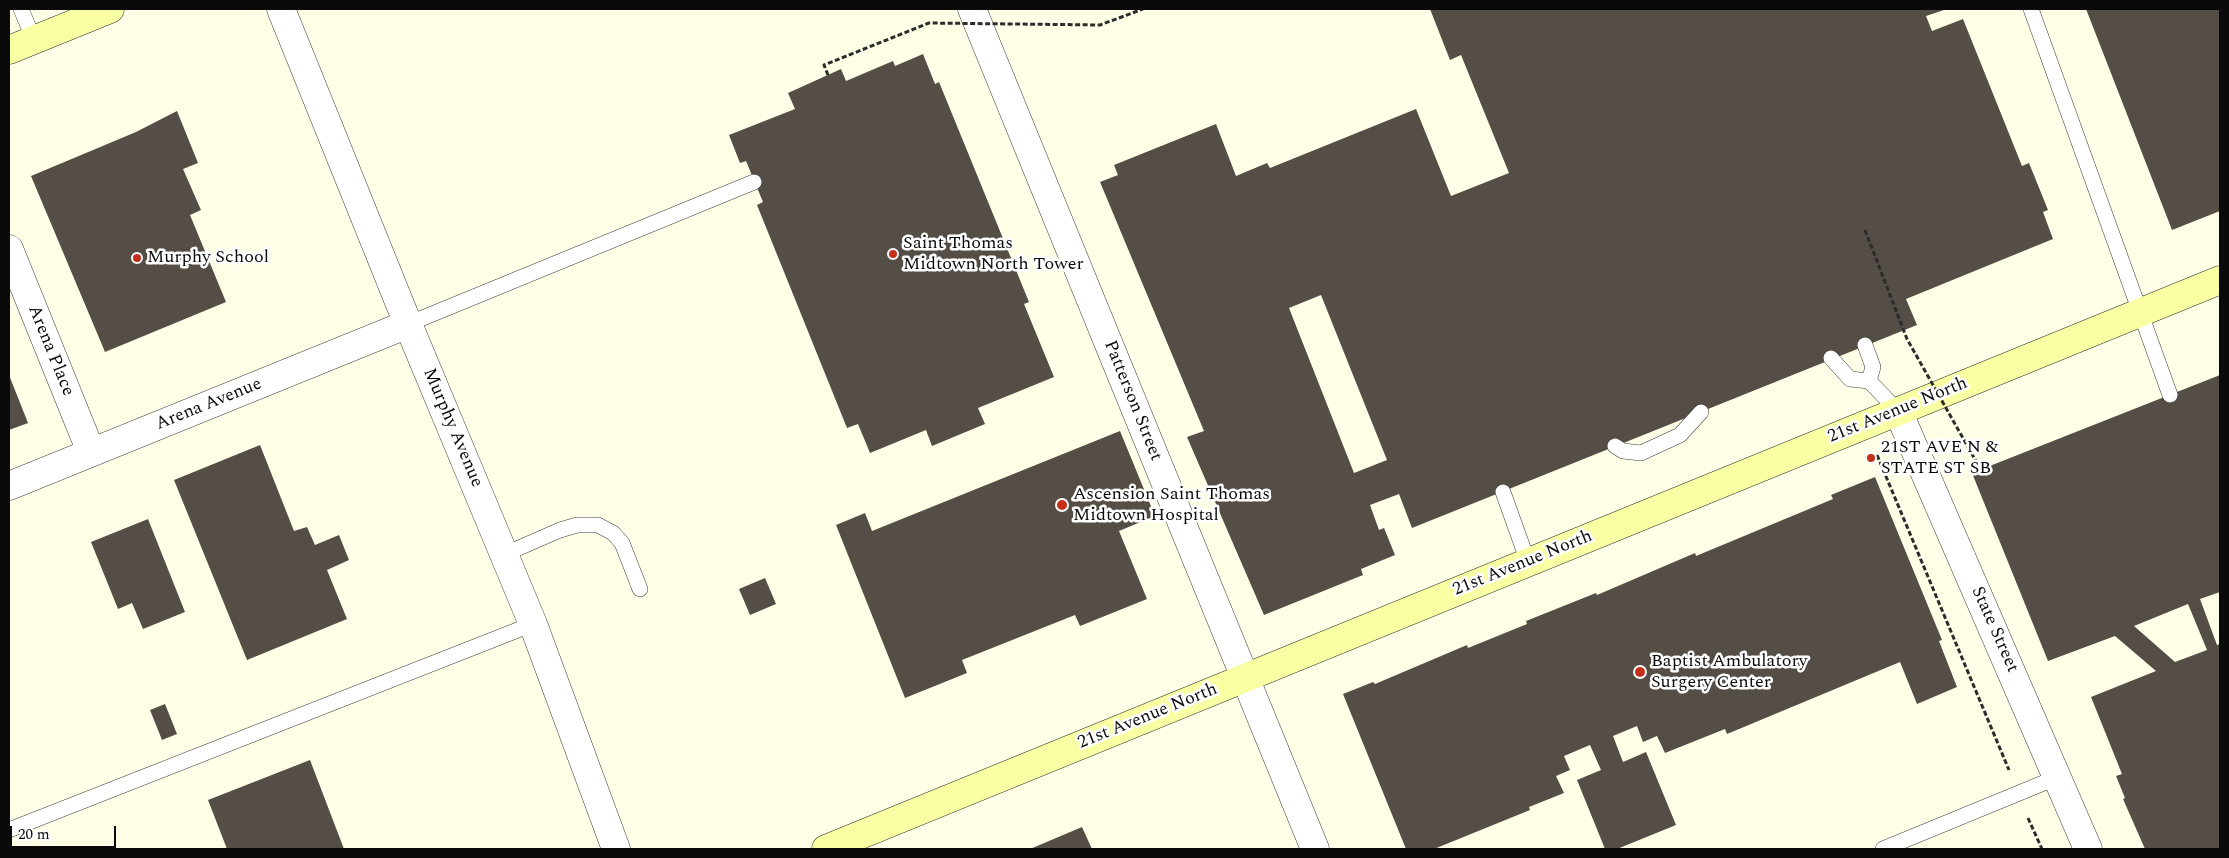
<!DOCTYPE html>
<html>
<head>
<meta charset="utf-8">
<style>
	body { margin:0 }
	#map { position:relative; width:2229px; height:858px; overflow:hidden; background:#ffffe8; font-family:Spectral,serif }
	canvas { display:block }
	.frame { position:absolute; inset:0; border:10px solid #0a0a0a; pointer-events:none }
	.scale { position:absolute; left:10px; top:826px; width:106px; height:22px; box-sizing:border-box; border:2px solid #0a0a0a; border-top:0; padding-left:6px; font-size:15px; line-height:18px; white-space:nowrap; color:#0a0a0a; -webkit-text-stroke:4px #fff; paint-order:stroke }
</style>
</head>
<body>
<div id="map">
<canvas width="2229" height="858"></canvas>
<div class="frame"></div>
<div class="scale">20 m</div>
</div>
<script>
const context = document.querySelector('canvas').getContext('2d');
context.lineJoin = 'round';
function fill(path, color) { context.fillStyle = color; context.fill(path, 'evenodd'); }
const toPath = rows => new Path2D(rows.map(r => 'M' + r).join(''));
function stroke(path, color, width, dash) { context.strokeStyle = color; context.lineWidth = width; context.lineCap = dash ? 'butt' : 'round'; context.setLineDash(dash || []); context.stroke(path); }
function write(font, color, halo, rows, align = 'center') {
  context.font = font + ' Spectral,serif'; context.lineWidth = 5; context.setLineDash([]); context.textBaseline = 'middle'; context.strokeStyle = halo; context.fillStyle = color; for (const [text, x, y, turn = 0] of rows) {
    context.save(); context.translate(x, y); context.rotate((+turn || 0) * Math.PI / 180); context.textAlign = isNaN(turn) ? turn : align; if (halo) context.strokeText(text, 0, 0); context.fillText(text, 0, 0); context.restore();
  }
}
fill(toPath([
	[1430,9,1947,9,1926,16,1932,31,1963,19,2022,166,2029,163,2048,210,2043,212,2053,239,1906,299,1917,325,1412,528,1399,494,1370,505,1379,530,1384,528,1395,555,1361,569,1363,575,1264,615,1187,437,1204,431,1100,182,1118,175,1114,165,1216,124,1236,176,1267,163,1270,168,1416,109,1451,196,1509,173,1461,55,1450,60],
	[1321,295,1387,460,1354,473,1289,308],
	[2086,9,2220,9,2220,211,2172,230],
	[923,54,935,84,939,82,1029,302,1024,304,1054,377,978,408,985,424,932,446,926,430,870,453,858,424,847,428,757,205,763,202,746,161,740,163,729,135,795,109,788,93,841,69,846,81,893,61,895,66],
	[177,111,198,163,183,169,201,210,190,215,226,302,105,352,31,176,136,132],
	[9,375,28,423,9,430],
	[2220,375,2220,592,2200,599,2217,645,2220,644,2220,849,2145,849,2123,799,2125,798,2116,776,2122,774,2091,697,2156,671,2115,636,2048,661,1972,473],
	[2188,604,2207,650,2175,662,2134,626],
	[1120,431,1155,516,1119,531,1147,599,1080,626,1075,615,962,660,967,673,905,698,836,525,865,513,872,531],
	[260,445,294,531,307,527,315,545,339,535,349,560,327,570,347,619,247,660,174,480],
	[1875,477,1942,640,1939,641,1957,687,1917,704,1900,662,1727,734,1725,729,1665,753,1657,736,1643,742,1637,726,1613,736,1623,762,1646,752,1676,825,1617,849,1605,849,1577,780,1601,770,1590,745,1564,756,1570,770,1556,776,1564,793,1529,807,1530,810,1434,849,1406,849,1343,694,1373,682,1375,684,1467,645,1468,648,1527,624,1526,621,1596,593,1597,595,1695,553,1696,556,1833,499,1831,495],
	[148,519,185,612,143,629,132,603,118,609,91,542],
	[765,578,776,604,750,615,739,589],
	[165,704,177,734,162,740,150,710],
	[310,760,344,849,227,849,208,800],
	[1082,827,1092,849,1030,849]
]), '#544e46');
const service = toPath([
	[21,9,34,40],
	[2031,9,2170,395],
	[408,324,754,182],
	[1865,345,1873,367,1869,381],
	[1831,358,1850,379,1869,381,1898,411],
	[1615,446,1623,451,1641,453,1680,435,1701,412],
	[1503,492,1528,562],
	[505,554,560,530,577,525,598,525,613,533,622,543,640,589],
	[9,830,533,624],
	[1883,849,2058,777]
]);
const minor = toPath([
	[281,9,408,324,533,624,616,849],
	[972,9,1315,849],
	[9,249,91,452],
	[1898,411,2088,849],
	[9,486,408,324]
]);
const secondary = toPath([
	[9,50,110,9],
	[826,849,2220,280]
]);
stroke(service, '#3d3d3d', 16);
stroke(minor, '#3d3d3d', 29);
stroke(secondary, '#2c2c2c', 29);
stroke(toPath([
	[1877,455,2009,770],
	[2028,818,2042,849]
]), '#2c2c2c', 3, [5, 2.5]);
stroke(service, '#fff', 15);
stroke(minor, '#fff', 28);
stroke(secondary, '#f9ffa3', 28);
stroke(toPath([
	[828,75,824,65,929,23,1100,25,1143,9],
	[1865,230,1907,339,1981,470]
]), '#2c2c2c', 3, [5, 2.5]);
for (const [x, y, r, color] of [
	[893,254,5,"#c32f19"],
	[137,258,5,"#c32f19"],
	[1871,458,5,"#c32f19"],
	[1062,505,6,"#c32f19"],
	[1640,672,6,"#c32f19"]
]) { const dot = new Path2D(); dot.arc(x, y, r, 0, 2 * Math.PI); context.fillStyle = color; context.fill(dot); stroke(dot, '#fff', 2); }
write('18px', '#0a0a0a', '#fff', [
	["Saint Thomas",903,244],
	["Midtown North Tower",903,265],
	["Murphy School",147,258],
	["21ST AVE N &",1881,448],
	["STATE ST SB",1881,469],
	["Ascension Saint Thomas",1073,495],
	["Midtown Hospital",1073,516],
	["Baptist Ambulatory",1651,662],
	["Surgery Center",1651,683]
], 'left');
write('18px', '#0a0a0a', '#fff', [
	["Arena Place",50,351,68],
	["Patterson Street",1132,401,68],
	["Arena Avenue",209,405,-22],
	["21st Avenue North",1898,411,-22],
	["Murphy Avenue",452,428,67],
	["21st Avenue North",1523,564,-22],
	["State Street",1994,630,66],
	["21st Avenue North",1148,717,-22]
]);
</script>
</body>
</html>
